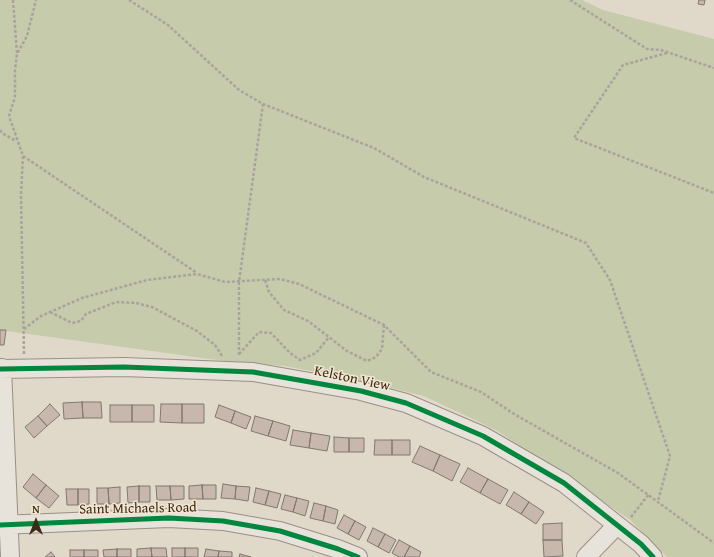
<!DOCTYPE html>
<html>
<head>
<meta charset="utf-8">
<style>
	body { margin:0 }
	#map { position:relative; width:714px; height:557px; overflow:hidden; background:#e0d8c8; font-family:"Gentium Book Plus",serif }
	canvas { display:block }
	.north { position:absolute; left:16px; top:501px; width:40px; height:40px; -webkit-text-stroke:3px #f1e8d4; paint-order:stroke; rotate:0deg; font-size:11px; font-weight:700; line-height:16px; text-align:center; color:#412917 }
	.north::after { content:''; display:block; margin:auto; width:14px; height:18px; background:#412917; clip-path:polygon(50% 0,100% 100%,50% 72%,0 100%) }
</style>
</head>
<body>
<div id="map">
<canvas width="714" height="557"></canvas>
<div class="north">N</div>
</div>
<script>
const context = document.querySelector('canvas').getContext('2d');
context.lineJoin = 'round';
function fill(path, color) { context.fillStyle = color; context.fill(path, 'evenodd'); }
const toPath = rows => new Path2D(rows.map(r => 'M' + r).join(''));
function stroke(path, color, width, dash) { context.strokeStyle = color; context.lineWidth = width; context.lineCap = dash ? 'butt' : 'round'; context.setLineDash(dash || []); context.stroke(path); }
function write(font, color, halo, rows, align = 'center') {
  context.font = font + ' "Gentium Book Plus",serif'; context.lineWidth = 3; context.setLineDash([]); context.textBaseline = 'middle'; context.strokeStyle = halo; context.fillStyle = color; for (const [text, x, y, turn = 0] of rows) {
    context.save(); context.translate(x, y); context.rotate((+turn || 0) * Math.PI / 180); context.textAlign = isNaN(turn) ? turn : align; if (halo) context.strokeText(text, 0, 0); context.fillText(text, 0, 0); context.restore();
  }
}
fill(toPath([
	[0,0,582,0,603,10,714,39,714,557,667,557,629,519,496,430,424,396,358,380,285,366,224,361,0,330]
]), '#c6cbac');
const building = toPath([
	[699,0,705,0,704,5,698,4,699,0],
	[0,330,6,330,4,345,0,345,0,330],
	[82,402,83,418,64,419,63,403,82,402],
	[82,402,101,402,102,418,83,418,82,402],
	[50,404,60,415,47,426,38,416,50,404],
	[161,404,182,404,182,423,160,422,161,404],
	[182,404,204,404,204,423,182,423,182,404],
	[110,405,132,405,132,422,110,422,110,405],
	[132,405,154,405,154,422,132,422,132,405],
	[219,405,235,411,231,423,215,417,219,405],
	[235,411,251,417,246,429,231,423,235,411],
	[38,416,47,426,34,438,25,427,38,416],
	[255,416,273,421,268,436,251,431,255,416],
	[273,421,290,426,286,441,268,436,273,421],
	[293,430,311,433,309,448,290,445,293,430],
	[311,433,330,436,327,451,309,448,311,433],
	[334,437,349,438,349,452,334,452,334,437],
	[349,438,364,438,364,452,349,452,349,438],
	[375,440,392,440,392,455,374,455,375,440],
	[392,440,410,440,410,455,392,455,392,440],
	[420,446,440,455,433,471,412,462,420,446],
	[440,455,460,464,452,481,433,471,440,455],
	[468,468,488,479,480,493,460,482,468,468],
	[33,474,46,485,36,498,23,487,33,474],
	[488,479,508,490,500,504,480,493,488,479],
	[223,484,236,486,235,499,221,498,223,484],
	[46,485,59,496,49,508,36,498,46,485],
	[202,485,203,499,189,499,189,486,202,485],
	[202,485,216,485,216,499,203,499,202,485],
	[139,486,150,486,150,502,139,502,139,486],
	[139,486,139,502,128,503,127,487,139,486],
	[156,486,170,486,171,500,157,500,156,486],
	[170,486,184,486,184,499,171,500,170,486],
	[236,486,250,487,248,501,235,499,236,486],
	[120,487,120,503,109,504,108,488,120,487],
	[97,488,108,488,109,504,97,504,97,488],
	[256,488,269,491,265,505,253,502,256,488],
	[66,489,78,489,78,505,67,505,66,489],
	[78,489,89,489,89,504,78,505,78,489],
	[269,491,281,494,277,508,265,505,269,491],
	[514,492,529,502,521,514,506,505,514,492],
	[285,495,297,498,293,512,281,509,285,495],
	[297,498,309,501,305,516,293,512,297,498],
	[529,502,544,512,536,524,521,514,529,502],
	[314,503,326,506,323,521,310,518,314,503],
	[326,506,338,510,335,524,323,521,326,506],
	[344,515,355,521,348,534,337,528,344,515],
	[355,521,366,527,359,540,348,534,355,521],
	[562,523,562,540,543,540,543,524,562,523],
	[373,528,385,534,378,547,367,541,373,528],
	[385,534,396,540,389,553,378,547,385,534],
	[399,540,410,546,404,557,399,557,392,553,399,540],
	[543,540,562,540,563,556,544,557,543,540],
	[410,546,421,552,419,557,404,557,410,546],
	[151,548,152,557,137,557,137,549,151,548],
	[151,548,166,548,167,557,152,557,151,548],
	[172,548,185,548,185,557,172,557,172,548],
	[185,548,198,548,198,557,185,557,185,548],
	[117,549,117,557,104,557,103,550,117,549],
	[117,549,131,549,131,557,117,557,117,549],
	[206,549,219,551,218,557,204,557,206,549],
	[70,550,84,550,84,557,70,557,70,550],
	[84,550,98,550,98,557,84,557,84,550],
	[219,551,232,552,232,557,218,557,219,551],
	[51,552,55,557,45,557,51,552],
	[240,554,251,557,239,557,240,554]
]);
fill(building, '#c8b7ad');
stroke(building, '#81796e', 1);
const minor = toPath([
	[2,368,10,557],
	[0,369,124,367,253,372,361,391,406,403,483,436,564,483,641,544,653,557],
	[0,525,169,518,223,521,280,531,338,549,358,557],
	[586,557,617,525]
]);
stroke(minor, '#989085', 20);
stroke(toPath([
	[13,0,17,53],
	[129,0,168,25,239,90,263,104,374,148,424,177,586,243,610,280,670,456,658,501],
	[570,0,647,49,661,50,714,68],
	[667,53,623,65,574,138,714,193],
	[0,130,2,133,16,141],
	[23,156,197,273],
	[265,280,269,292,284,310,308,321,347,351,367,361,376,357,382,349,384,325],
	[50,312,72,323,81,321,86,314,116,302,136,303,152,307,197,331,215,345,222,356],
	[24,329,41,316,82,298,147,280,197,274,225,282,280,279,299,284,384,325,431,372,481,392,514,414,618,473,714,543],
	[24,354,21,195,23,156,9,116,15,97,15,70,17,54,27,36,36,0],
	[239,354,259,332,271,333,290,353,300,360,316,353,329,337],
	[239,355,239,282,263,104],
	[631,517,649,494]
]), '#aaa39b', 2.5, [3, 2]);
stroke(minor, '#e7e2da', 18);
stroke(toPath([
	[0,369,124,367,253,372,361,391,406,403,483,436,564,483,641,544,653,557],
	[0,525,169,518,223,521,280,531,338,549,358,557]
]), '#00873e', 5);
write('14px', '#412917', '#f1e8d4', [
	["Kelston View",352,379,12],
	["Saint Michaels Road",138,509,-1]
]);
</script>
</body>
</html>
